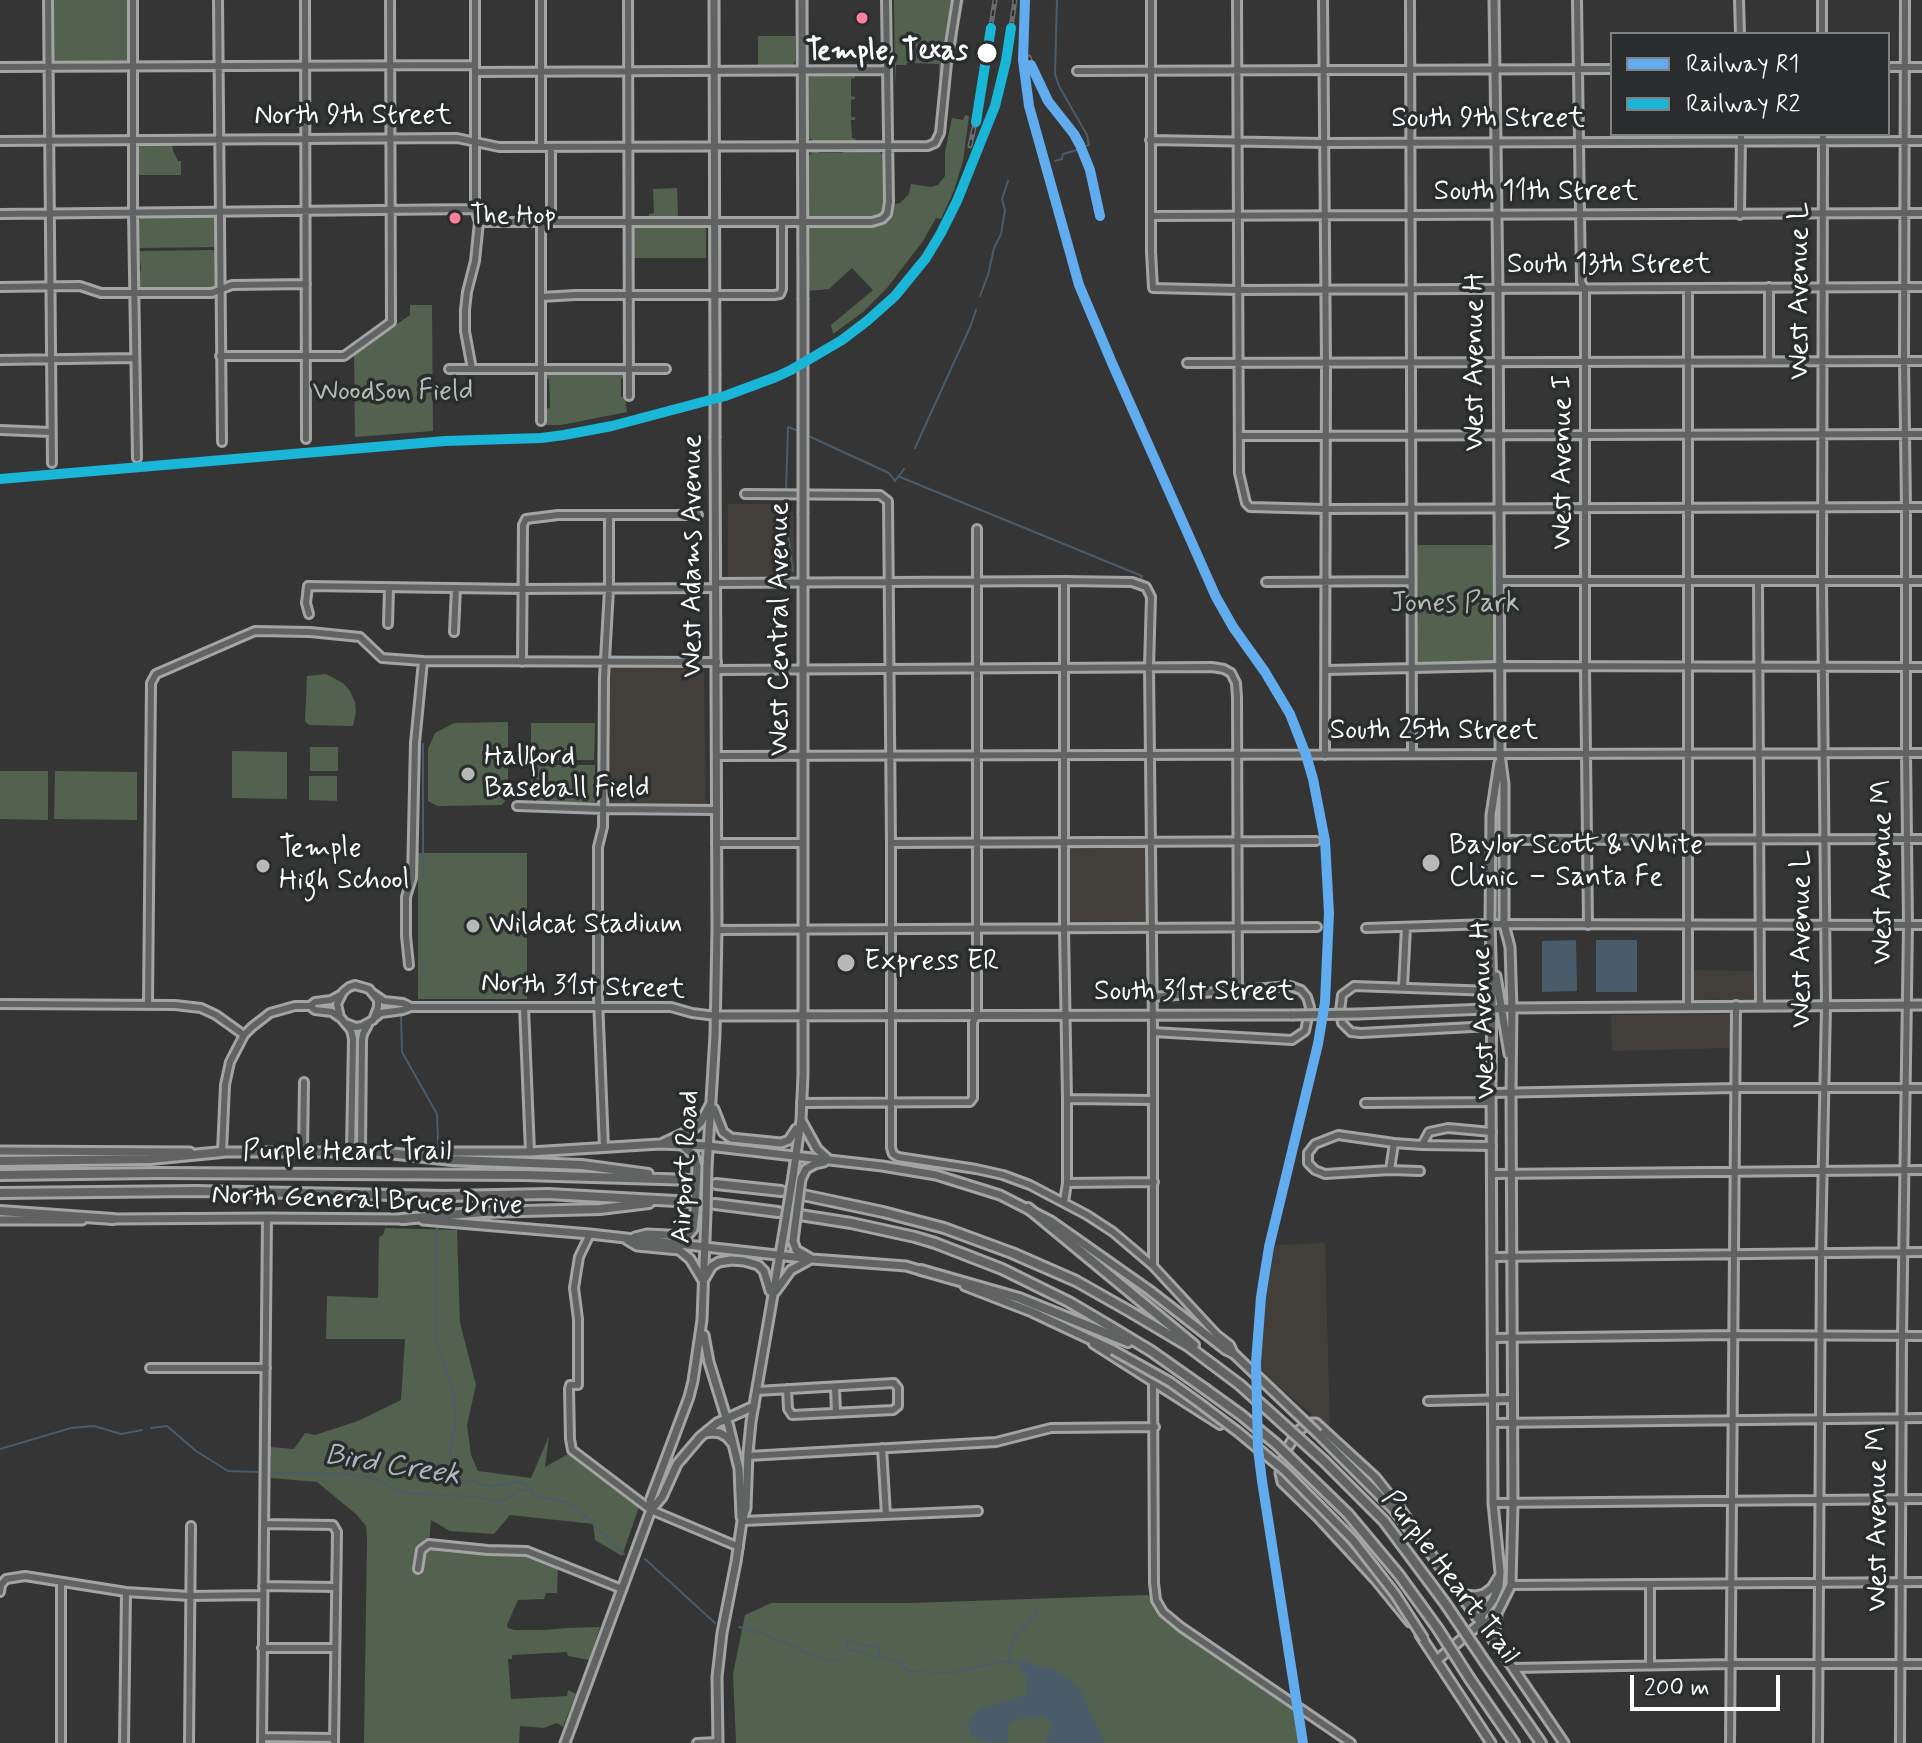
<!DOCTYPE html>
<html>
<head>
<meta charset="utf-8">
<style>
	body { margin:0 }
	#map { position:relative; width:1922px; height:1743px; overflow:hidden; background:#353535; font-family:Mynerve,sans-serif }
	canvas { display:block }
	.legend { position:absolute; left:1610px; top:32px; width:280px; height:104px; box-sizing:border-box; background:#2a2d2e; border:2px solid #7f8182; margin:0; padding:10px 14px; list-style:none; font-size:24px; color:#fff }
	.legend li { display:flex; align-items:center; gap:16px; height:40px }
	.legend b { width:40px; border:2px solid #7f8182 }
	.scale { position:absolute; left:1630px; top:1675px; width:150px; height:36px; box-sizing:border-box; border:4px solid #fff; border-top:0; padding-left:10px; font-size:24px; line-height:28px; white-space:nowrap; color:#fff; -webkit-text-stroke:6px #2a2d2e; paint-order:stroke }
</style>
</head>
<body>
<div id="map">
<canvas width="1922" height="1743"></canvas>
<ul class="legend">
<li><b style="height:10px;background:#60acee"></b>Railway R1</li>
<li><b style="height:10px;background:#1ab6d8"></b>Railway R2</li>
</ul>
<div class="scale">200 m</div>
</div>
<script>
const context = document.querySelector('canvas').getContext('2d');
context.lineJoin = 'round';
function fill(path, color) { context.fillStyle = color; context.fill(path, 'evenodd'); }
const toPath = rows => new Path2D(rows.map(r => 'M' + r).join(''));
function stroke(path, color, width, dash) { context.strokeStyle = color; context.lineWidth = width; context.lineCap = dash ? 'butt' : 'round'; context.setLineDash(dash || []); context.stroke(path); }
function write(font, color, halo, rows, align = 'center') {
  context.font = font + ' Mynerve,sans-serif'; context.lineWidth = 7; context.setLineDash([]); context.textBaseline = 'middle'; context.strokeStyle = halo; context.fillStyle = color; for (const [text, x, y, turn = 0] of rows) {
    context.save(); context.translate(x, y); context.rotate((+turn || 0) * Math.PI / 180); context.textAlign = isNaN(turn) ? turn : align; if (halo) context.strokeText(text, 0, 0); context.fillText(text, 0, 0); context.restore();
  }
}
fill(toPath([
	[728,504,781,504,782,512,794,512,795,577,728,577],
	[704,666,706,805,606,806,606,667],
	[1070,846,1144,846,1147,848,1147,924,1145,926,1070,926,1067,924,1067,847],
	[1693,970,1755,971,1755,999,1693,1000],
	[1730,1014,1732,1017,1731,1048,1612,1051,1611,1015],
	[1325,1243,1330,1429,1260,1372,1263,1317,1275,1245]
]), '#423f3b');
fill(toPath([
	[53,0,130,0,130,62,56,64,52,61],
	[894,0,964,0,958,31,957,53,952,53,951,62,944,64,940,99,939,64,907,63,906,65,896,65,895,88],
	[758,36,795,36,795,61,792,67,758,66],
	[818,73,854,74,855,78,851,79,851,96,855,97,855,99,851,100,851,117,855,117,855,120,851,120,852,138,856,139,852,144,819,143,818,145,812,144,812,139,809,139,809,77],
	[965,115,969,116,963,161,954,190,941,219,936,218,923,241,887,288,863,312,833,334,831,325,873,290,852,268,829,289,808,291,809,227,874,225,883,223,890,214,892,205,900,203,909,194,911,184,931,187,938,185,945,176,945,152,952,118,963,120],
	[172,143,173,151,178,161,181,161,181,175,138,175,139,144],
	[844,150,878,150,884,157,885,209,883,214,878,218,809,218,809,156,812,152,818,151,819,153,843,153],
	[677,188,678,217,675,219,649,219,649,214,654,213,653,189],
	[141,216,213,216,216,219,216,247,139,248,138,223],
	[634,227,706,227,706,258,634,258,632,257,632,230],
	[216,250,216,286,213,289,138,290,138,272,141,271,141,268,139,251],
	[410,305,432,305,433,431,355,437,354,354,410,315],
	[622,373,625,377,621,379,621,397,625,397,627,412,561,425,545,425,545,409,550,408,549,379,545,379,546,374],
	[1415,545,1494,545,1494,664,1416,664],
	[326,674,343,683,350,691,355,702,356,712,353,726,309,725,305,721,307,676],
	[508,722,508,799,501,805,438,806,428,801,428,749,435,733,454,723],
	[531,723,595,723,594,760,531,760],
	[310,747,338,747,338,771,310,771],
	[232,751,287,752,287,799,232,798],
	[531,765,595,765,595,802,531,802],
	[0,771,48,771,48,820,0,819],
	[55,771,137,772,137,820,54,819],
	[309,776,337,776,337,801,309,800],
	[418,853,527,853,527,999,418,999],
	[385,1228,457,1230,460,1323,476,1385,467,1425,471,1455,478,1471,531,1478,549,1436,545,1467,568,1454,639,1507,622,1556,595,1540,593,1524,510,1515,494,1534,450,1531,431,1520,429,1544,527,1551,558,1565,557,1593,546,1593,544,1599,518,1600,507,1625,508,1628,515,1630,545,1630,567,1628,600,1627,589,1660,568,1656,567,1652,512,1655,512,1659,508,1659,511,1699,567,1696,568,1690,576,1694,563,1727,557,1723,543,1728,520,1726,519,1743,364,1743,367,1538,366,1526,357,1515,317,1482,271,1478,270,1447,294,1449,305,1433,315,1435,358,1421,401,1400,405,1339,326,1339,327,1296,378,1298,379,1237,383,1235],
	[1148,1595,1165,1621,1293,1709,1298,1743,736,1743,733,1674,745,1615,771,1603,910,1603]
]), '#52624f');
fill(toPath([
	[1576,940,1577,991,1542,992,1542,941],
	[1596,940,1637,940,1637,992,1596,992],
	[1021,1660,1037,1666,1053,1668,1068,1679,1081,1692,1105,1743,1045,1743,1051,1726,1046,1718,1040,1716,1035,1719,1026,1718,1014,1720,1007,1725,1008,1741,1006,1743,982,1742,972,1736,968,1727,970,1720,982,1709,1025,1695,1027,1678,1020,1670,1018,1663]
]), '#4a5c6a');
stroke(toPath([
	[1057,0,1055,74,1059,86,1087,135,1089,145,1085,146],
	[1055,161,1062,159,1063,154,1077,150],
	[1048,164,1049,164],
	[980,296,988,275,994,248,1001,234,1005,210,1002,199,1008,181],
	[804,434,889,473,895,481,904,469],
	[915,448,971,325,976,310],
	[900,477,1142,576,1140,580],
	[786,490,788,427,799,431],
	[786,499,783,505,783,513,789,541,793,571],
	[423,744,423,880],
	[423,960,424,979],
	[401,1015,402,1052,437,1114,438,1143],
	[437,1228,435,1336,454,1394,455,1427,450,1450,455,1480,470,1480,482,1485,496,1486,514,1482,522,1483,530,1488],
	[151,1428,167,1426,196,1451,228,1471,257,1472],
	[0,1449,71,1428,94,1426,121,1434,142,1430],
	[272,1473,348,1474,373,1478,405,1493,477,1497,496,1502,506,1499,521,1490,531,1490,534,1496,567,1502,578,1509,624,1554],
	[645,1559,715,1623],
	[739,1627,757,1632,785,1642,814,1656,830,1661,836,1661,848,1651,855,1650,901,1663,908,1671,952,1673,1003,1661,1020,1664],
	[848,1650,847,1642,850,1641,861,1645,879,1646,879,1654],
	[1009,1661,1011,1646,1016,1636,1038,1612]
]), '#4a5c6a', 2);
const minor = toPath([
	[48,0,52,463],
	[133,0,133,213,137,458],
	[218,0,222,442],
	[305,0,306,439],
	[541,0,541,147],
	[628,0,629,396],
	[1151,0,1151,252,1153,288,1238,290,1922,287],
	[1237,0,1239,473,1246,503,1250,507,1326,509,1922,507],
	[1323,0,1326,363,1325,755],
	[1410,0,1412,754],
	[1577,0,1581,282,1585,289,1585,667,1588,925],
	[1739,0,1740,34],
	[1822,0,1822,34],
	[0,67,474,65],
	[1888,67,1922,67],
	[1077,71,1612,69],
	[475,72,887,70],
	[1150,140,1323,143,1922,141],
	[0,141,457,138,499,147,928,146,935,143,940,133,947,63,957,0],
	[0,214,475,209],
	[1740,215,1741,134],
	[1151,216,1922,213],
	[479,222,872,222,882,219,887,214,889,202,886,0],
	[551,222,551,147],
	[0,287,80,286,101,293,212,293,232,285,306,284],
	[1769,287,1769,361],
	[1688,288,1688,1005],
	[541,297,575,295,774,295,780,294,782,289,782,222],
	[220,356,344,356,391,322,390,0],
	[0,360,135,358],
	[1187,363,1922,361],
	[449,369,666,369],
	[472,369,465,331,465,310,467,292,475,261,479,222,475,209,475,0],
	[541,421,541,222],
	[0,430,51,432],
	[1239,436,1922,434],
	[745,494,880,495,888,501,891,843,891,1148,893,1154,898,1157,976,1169,1003,1175,1030,1185,1087,1215,1113,1232,1153,1266,1217,1335,1230,1345,1234,1354],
	[1064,581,1064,930,1067,1099,1067,1183,1064,1202],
	[1499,581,1922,581],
	[1758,581,1760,1005],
	[1266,582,1411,581],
	[716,583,1064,581,1132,582,1146,587,1151,597,1149,667,1153,1032,1153,1266],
	[309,614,306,603,308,586,523,589,716,588],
	[388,624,389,588],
	[454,632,456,588],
	[522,662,523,525,526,519,558,515,698,515],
	[717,670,1212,667,1224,669,1231,673,1236,683,1237,698,1238,991],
	[1327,670,1499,666,1922,667],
	[717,756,1922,753],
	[517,806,603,809,716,810],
	[1490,840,1922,839],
	[716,843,803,843],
	[891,843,1316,841],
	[1366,928,1490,924,1922,925],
	[717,930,1317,927],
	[409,965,406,936,406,897,412,878,415,743,423,661],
	[1403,987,1406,927],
	[374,994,384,1001,403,1003,411,1007,671,1007,692,1013,716,1016],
	[1152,997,1290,986,1301,990,1307,997,1310,1007,1305,1031,1292,1040,1153,1032],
	[0,1004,175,1005,201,1008,216,1015,244,1035],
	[148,1004,151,683,156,674,255,631,310,632,360,637,382,658,423,661,717,662],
	[310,1006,315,1002,331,1000,340,995],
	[524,1007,530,1152],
	[376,1017,381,1013,403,1010,411,1007],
	[346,1023,356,1027,362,1026,373,1020,378,1007,378,1000,369,989,355,985,349,987,343,992,337,1004,340,1017,351,1030,353,1039,351,1152],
	[1491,1026,1361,1033,1351,1032,1342,1023,1340,1011,1342,995,1354,986,1492,991],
	[1491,1093,1735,1088,1922,1088],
	[1067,1099,1153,1100],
	[801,1103,970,1102,973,1098,973,1022,977,1015,977,529],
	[1365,1103,1491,1102],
	[1394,1143,1338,1135,1315,1144,1308,1153,1308,1163,1315,1170,1325,1174,1390,1170,1420,1171],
	[1422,1145,1492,1146],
	[604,1148,598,998,598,847,603,827,604,678,609,589,609,516],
	[222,1152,225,1085,230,1062,244,1035,252,1027,270,1013,295,1006,310,1006,315,1010,332,1012,339,1017],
	[303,1152,304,1082],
	[361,1152,362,1040,363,1034,368,1025],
	[1390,1170,1394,1143,1422,1145,1429,1132,1448,1128,1492,1132],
	[1493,1174,1922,1170],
	[1067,1183,1154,1182],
	[590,1234,579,1257,574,1288,578,1319,578,1385,570,1385,569,1389,570,1439,572,1450,651,1510,739,1547],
	[1492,1257,1922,1252],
	[1492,1338,1733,1335,1922,1336],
	[1093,1344,1220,1425],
	[150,1368,266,1368],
	[1153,1381,1154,1583,1156,1600,1163,1612,1181,1627,1351,1743],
	[835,1387,836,1413],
	[757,1391,824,1387,894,1383,898,1388,898,1406,893,1410,792,1415,788,1409,787,1389],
	[1428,1401,1512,1399],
	[1494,1423,1922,1418],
	[882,1448,886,1515],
	[748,1456,996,1442,1051,1428,1155,1427],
	[1493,1503,1922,1499],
	[742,1521,978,1511],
	[264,1524,333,1525,337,1532,334,1743],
	[418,1569,421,1550,429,1544,488,1550,527,1551,622,1589],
	[1511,1585,1922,1582],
	[263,1586,336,1587],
	[0,1592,1,1585,6,1579,25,1576,126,1592,190,1596,263,1595],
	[262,1648,335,1648],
	[1650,1665,1650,1584],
	[1513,1668,1730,1664,1922,1664],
	[262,1737,334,1738],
	[61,1743,61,1582],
	[124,1743,126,1592],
	[189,1743,191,1526],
	[262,1743,267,1218],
	[697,1743,718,1742],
	[1730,1743,1736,1005],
	[1818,1743,1821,1253,1826,1006,1822,581,1823,134],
	[1900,1743,1902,1336,1908,925,1906,753,1906,507,1904,361,1905,0]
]);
const major = toPath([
	[714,0,715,373],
	[802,0,803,298],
	[1496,976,1509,1054],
	[1359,1014,1512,1008,1922,1005],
	[716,1016,1292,1015],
	[714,1109,723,1132,731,1138,781,1143,789,1140,796,1129],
	[801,1120,817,1149,828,1159],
	[663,1143,695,1128,701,1122,710,1105],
	[684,1147,694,1155,697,1167],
	[0,1151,190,1152],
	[218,1152,382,1152],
	[410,1152,530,1152,660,1144,708,1146,803,1157,882,1166,936,1175,1000,1195,1051,1221,1149,1290,1226,1350,1234,1354],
	[707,1167,715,1035,717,930,715,438],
	[793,1176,801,1120,803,1075,803,513],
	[801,1179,806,1169,815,1164,824,1162],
	[111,1219,267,1218,406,1219],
	[0,1220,82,1220],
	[423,1220,590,1234,812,1259,906,1266,923,1271],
	[635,1237,647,1234,687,1236,693,1229,695,1212],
	[627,1240,637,1246,679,1250,690,1259,702,1279],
	[793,1241,796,1250,810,1258],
	[705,1278,712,1266,719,1262,731,1260,744,1261,758,1265,764,1271,770,1291],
	[965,1286,1032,1312,1113,1350],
	[775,1292,791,1270,809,1260],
	[704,1335,709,1362,729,1427,739,1469,741,1517],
	[705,1433,713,1432,720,1433,727,1437,732,1443],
	[1318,1434,1393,1509,1413,1534],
	[651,1510,662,1497,677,1464,700,1437,717,1423,754,1406],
	[1439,1565,1513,1668,1564,1743],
	[1459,1592,1465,1595,1475,1596,1484,1594,1492,1588,1498,1578],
	[1410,1622,1375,1579,1317,1516,1282,1482,1280,1473,1286,1450,1299,1430,1311,1423,1316,1423,1375,1477,1399,1507,1440,1567],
	[1481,1623,1482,1615,1493,1600,1499,1586,1500,1572,1493,1503,1491,1085,1492,991,1490,924,1491,815,1499,763],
	[1420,1635,1491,1743],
	[1497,1642,1495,1632,1497,1615],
	[1437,1660,1481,1623,1488,1622,1498,1611,1511,1585,1513,1503,1511,1092,1512,1008,1510,947,1504,924,1504,784,1500,754,1500,727,1498,289,1494,0],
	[565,1743,651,1510,650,1501,689,1397,693,1381,702,1320,706,1213],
	[718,1743,717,1677,722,1633,736,1562,742,1521,746,1508,748,1453,751,1422,783,1237]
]);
const highway = toPath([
	[379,1152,452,1160,582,1165,648,1174],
	[0,1161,150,1159,222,1152],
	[0,1175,157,1173,524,1175,695,1180],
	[716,1184,781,1191],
	[0,1193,196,1191,445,1196,548,1194,694,1202],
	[803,1195,883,1212,944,1228,1012,1253,1076,1281,1129,1311,1188,1346,1240,1385],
	[715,1204,778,1212],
	[1028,1208,1194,1345],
	[0,1211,113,1219],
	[800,1215,851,1223,915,1237,935,1243,1002,1269,1069,1302,1113,1328,1151,1351,1205,1389],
	[402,1219,484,1212,600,1209,649,1203],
	[921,1270,1019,1298,1128,1342],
	[1348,1514,1399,1575,1438,1629],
	[1487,1665,1541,1743],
	[1470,1679,1514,1743]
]);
stroke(minor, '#a4a4a4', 12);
stroke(major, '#a4a4a4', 13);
stroke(highway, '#a4a4a4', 14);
stroke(minor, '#616262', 6);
stroke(major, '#616262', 7);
stroke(highway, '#616262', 8);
const rail = toPath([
	[1025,0,1023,60,1029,106,1079,285,1112,363,1216,597,1233,627,1265,672,1290,714,1306,755,1313,779,1325,841,1329,913,1325,1002,1318,1044,1269,1247,1261,1297,1256,1363,1258,1449,1262,1481,1303,1743],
	[1029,57,1040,88,1080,145,1090,170,1100,216],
	[970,146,978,109,995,0],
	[445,441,541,438,564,435,612,426,725,396,791,370,842,340,867,321,895,296,926,258,941,233,957,201,995,106,1006,61,1015,0]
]);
stroke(rail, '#6b6c6c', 5);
stroke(rail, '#2a2d2e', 2, [6]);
const majorBridge = toPath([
	[715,373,715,438],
	[803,513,803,298],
	[1292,1015,1359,1014],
	[695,1212,697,1167],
	[706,1213,707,1167],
	[783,1237,793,1176],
	[793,1241,801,1179],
	[1113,1350,1170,1382,1198,1402,1238,1432,1285,1471,1353,1540,1395,1594,1424,1639],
	[1234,1354,1318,1434]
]);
const highwayBridge = toPath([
	[1240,1385,1324,1461,1384,1521,1445,1603,1487,1665],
	[1205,1389,1241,1415,1276,1444,1348,1514],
	[1438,1629,1470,1679]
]);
stroke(majorBridge, '#a4a4a4', 13, []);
stroke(highwayBridge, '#a4a4a4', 14, []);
stroke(majorBridge, '#616262', 7);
stroke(highwayBridge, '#616262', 8);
stroke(toPath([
	[1025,0,1023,60,1029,106,1079,285,1112,363,1216,597,1233,627,1265,672,1290,714,1306,755,1313,779,1325,841,1329,913,1325,1002,1318,1044,1269,1247,1261,1297,1256,1363,1258,1449,1262,1481,1303,1743],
	[1031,65,1048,101,1074,134,1080,145,1090,170,1100,216]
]), '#60acee', 10);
stroke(toPath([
	[976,122,991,28],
	[0,479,445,441,541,438,564,435,612,426,725,396,776,377,791,370,842,340,867,321,895,296,926,258,941,233,957,201,995,106,1006,61,1011,28]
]), '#1ab6d8', 10);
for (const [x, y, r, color] of [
	[862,18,7,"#ff8098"],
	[987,53,11,"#fff"],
	[455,218,7,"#ff8098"],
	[468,774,8,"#b8b8b8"],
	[1431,863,10,"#b8b8b8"],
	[263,866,8,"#b8b8b8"],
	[473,926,8,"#b8b8b8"],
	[846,963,10,"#b8b8b8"]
]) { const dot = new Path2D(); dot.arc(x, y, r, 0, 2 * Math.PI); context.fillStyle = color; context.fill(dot); stroke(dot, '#2a2d2e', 3); }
write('26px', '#fff', '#2a2d2e', [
	["The Hop",470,218]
], 'left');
write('bold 28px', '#fff', '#2a2d2e', [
	["Temple, Texas",968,53]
], 'right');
write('28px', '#fff', '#2a2d2e', [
	["North 9th Street",353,117],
	["South 9th Street",1488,120],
	["South 11th Street",1536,193],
	["South 13th Street",1609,266],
	["West Avenue L",1801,291,-90],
	["West Avenue H",1476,362,-90],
	["West Avenue I",1564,462,-90],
	["West Adams Avenue",694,556,-90],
	["West Central Avenue",781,629,-90],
	["South 25th Street",1434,732],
	["West Avenue M",1884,872,-90],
	["West Avenue L",1803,939,-90],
	["North 31st Street",583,988,2],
	["South 31st Street",1194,993],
	["West Avenue H",1485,1010,-92],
	["Purple Heart Trail",347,1153],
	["Airport Road",687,1167,-87],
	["North General Bruce Drive",367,1202,2],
	["West Avenue M",1879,1519,-90],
	["Purple Heart Trail",1449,1578,53]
]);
write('28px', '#b3bcb2', '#2a2d2e', [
	["Woodson Field",393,393],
	["Jones Park",1455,605]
]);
write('28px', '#fff', '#2a2d2e', [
	["Hallford",484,758],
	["Baseball Field",484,790],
	["Baylor Scott & White",1449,847],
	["Clinic – Santa Fe",1449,879],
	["Temple",279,850],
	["High School",279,882],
	["Wildcat Stadium",489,926],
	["Express ER",864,963]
], 'left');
write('italic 30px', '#aeb7be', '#2a2d2e', [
	["Bird Creek",392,1467,9]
]);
</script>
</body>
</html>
